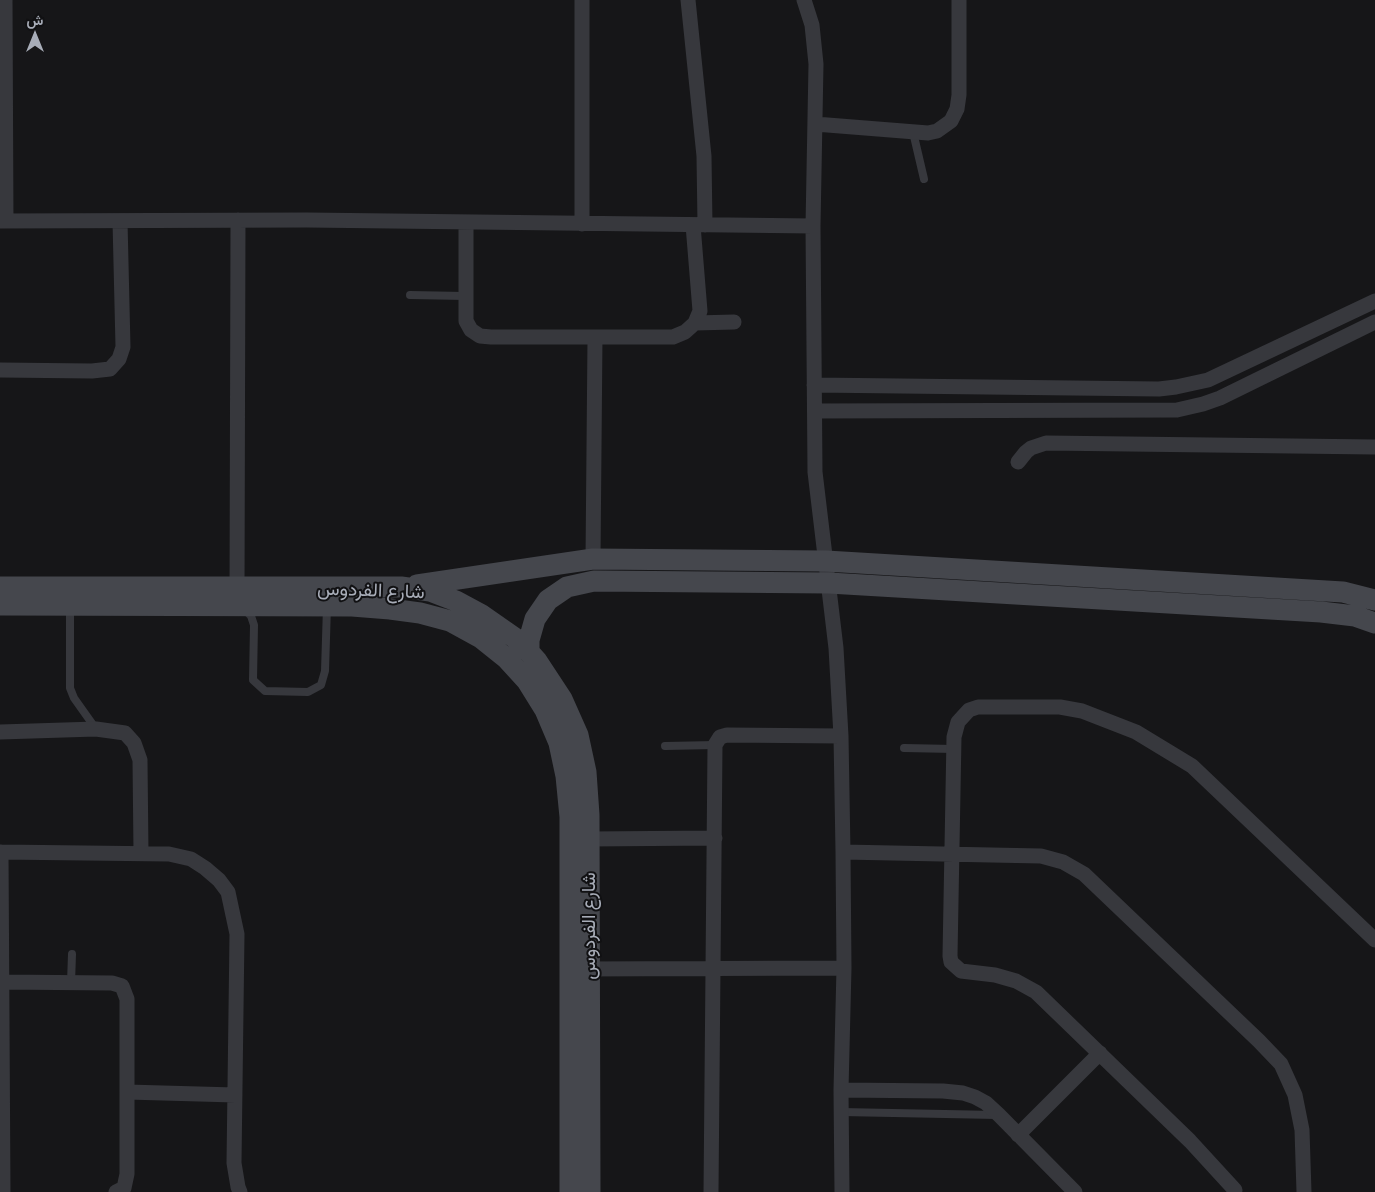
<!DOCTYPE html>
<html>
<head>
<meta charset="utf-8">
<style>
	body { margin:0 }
	#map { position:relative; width:1375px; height:1192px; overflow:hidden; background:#161618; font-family:"Exo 2",Vazirmatn,sans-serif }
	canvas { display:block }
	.north { position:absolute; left:10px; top:10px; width:50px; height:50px; -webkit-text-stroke:4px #111113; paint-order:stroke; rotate:0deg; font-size:14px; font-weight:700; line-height:20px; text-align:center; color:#a8adb8 }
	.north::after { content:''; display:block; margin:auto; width:18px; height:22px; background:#a8adb8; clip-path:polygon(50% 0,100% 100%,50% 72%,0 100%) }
</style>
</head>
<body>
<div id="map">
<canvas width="1375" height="1192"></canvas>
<div class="north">ش</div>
</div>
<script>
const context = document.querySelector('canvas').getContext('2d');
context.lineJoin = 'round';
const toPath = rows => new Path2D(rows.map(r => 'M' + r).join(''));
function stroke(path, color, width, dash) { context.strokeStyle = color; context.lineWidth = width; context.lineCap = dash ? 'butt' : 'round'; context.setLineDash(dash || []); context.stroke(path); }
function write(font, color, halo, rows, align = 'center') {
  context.font = font + ' "Exo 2",Vazirmatn,sans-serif'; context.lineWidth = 4; context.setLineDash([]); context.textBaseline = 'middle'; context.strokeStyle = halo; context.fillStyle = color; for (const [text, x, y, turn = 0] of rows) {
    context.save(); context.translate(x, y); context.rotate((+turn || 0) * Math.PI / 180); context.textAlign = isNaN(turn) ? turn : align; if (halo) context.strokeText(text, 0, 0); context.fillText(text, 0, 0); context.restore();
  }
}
stroke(toPath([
	[913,132,924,179],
	[410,295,465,296],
	[70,606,70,688,74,698,96,729],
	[245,610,251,616,254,625,253,680,265,691,308,692,321,685,325,671,327,606],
	[665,746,715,745],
	[904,748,954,749],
	[71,983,72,954],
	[841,1112,997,1115]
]), '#37383d', 8);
stroke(toPath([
	[5,0,6,221],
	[582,0,582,224],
	[688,0,704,156,705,225],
	[804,0,812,25,816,64,813,226,815,472,836,648,841,736,843,852,1041,856,1063,862,1084,874,1259,1041,1281,1064,1295,1095,1302,1130,1304,1192],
	[815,124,928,133,937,131,951,121,957,109,959,95,959,0],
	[0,221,307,220,813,226],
	[466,222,466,321,471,330,480,336,491,337,673,337,685,332,695,323,700,311,693,225],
	[695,323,734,322],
	[0,370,92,371,110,369,119,359,123,347,120,221],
	[814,385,1159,389,1176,387,1208,380,1375,301],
	[815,411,1177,410,1203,404,1220,398,1375,322],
	[1018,462,1026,452,1031,448,1046,443,1375,447],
	[593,559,595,337],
	[237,596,238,220],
	[0,732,96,729,125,733,134,743,140,760,141,853],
	[589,839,715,838],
	[0,852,169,854,191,859,205,868,219,880,228,892,237,934,234,1163,238,1187,240,1192],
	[1,852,3,1192],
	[581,969,844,968],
	[2,982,112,983,122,986,127,999,127,1174,124,1188,116,1192],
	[841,1090,943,1091,963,1093,975,1097,986,1103,999,1115,1075,1192],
	[127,1092,235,1095],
	[1018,1135,1100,1053],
	[1235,1190,1190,1141,1036,992,1016,981,995,975,961,971,951,962,950,956,954,737,958,722,969,710,978,707,1060,707,1082,711,1136,732,1192,766,1375,940],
	[711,1192,715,745,720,737,727,735,841,736],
	[842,1192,841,1090,844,968,843,852]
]), '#37383d', 15);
stroke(toPath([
	[417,585,593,559,826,561,1343,592,1375,600],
	[0,587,401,587,430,591,456,601,482,615,515,638,529,652,537,661,562,699,578,735,586,772,589,815,590,1192],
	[0,605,352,606,390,609,420,613,450,621,481,638,506,658,527,681,545,710,559,743,566,776,570,817,570,1192],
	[529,652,529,640,535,619,548,600,567,587,594,581,829,583,1321,612,1355,616,1375,623]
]), '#45474d', 21);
write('19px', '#a8adb8', '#111113', [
	["شارع الفردوس",371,590,2],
	["شارع الفردوس",589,926,-90]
]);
</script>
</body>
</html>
